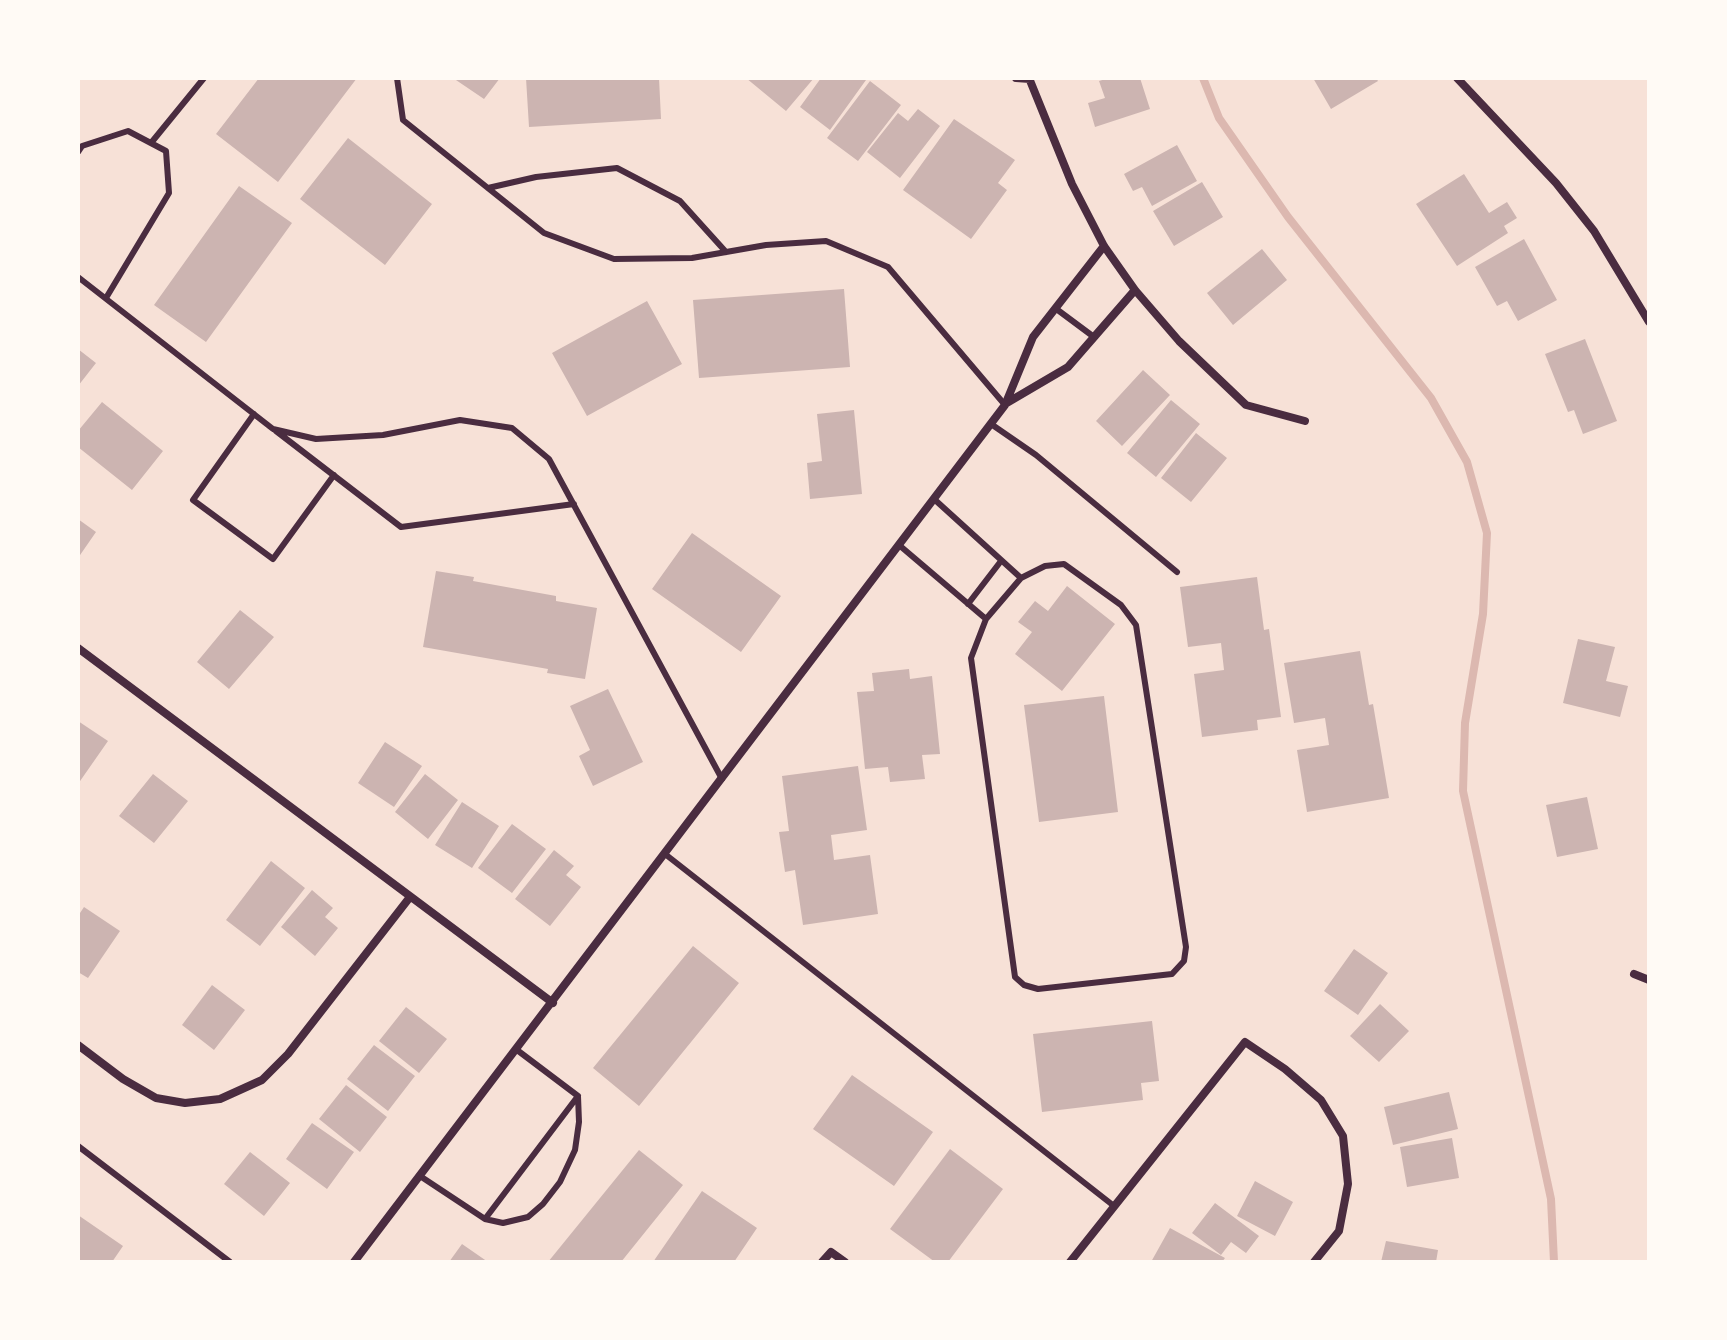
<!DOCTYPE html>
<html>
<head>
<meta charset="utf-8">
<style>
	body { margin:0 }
	#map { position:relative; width:1727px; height:1340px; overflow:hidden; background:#f7e1d7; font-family:"Nunito Sans",sans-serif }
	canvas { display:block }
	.frame { position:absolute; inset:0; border:80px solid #fffaf5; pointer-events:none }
</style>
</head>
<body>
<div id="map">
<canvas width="1727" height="1340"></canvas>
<div class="frame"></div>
</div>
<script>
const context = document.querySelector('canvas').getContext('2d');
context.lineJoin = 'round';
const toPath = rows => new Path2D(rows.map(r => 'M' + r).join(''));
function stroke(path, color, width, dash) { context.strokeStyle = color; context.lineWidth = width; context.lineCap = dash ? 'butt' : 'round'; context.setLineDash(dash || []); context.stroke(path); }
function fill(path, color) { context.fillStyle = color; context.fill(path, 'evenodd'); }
stroke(toPath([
	[1203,78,1219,118,1288,217,1431,398,1467,462,1487,533,1483,614,1465,723,1463,791,1551,1199,1554,1262]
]), '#dcb8b0', 8);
fill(toPath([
	[259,78,357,78,278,182,216,134],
	[453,78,500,78,484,99],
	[526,78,659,78,661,119,529,127],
	[746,78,814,78,786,111],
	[821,78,866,80,830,130,800,107],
	[1109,78,1140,78,1150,109,1095,127,1088,103,1105,98,1099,81],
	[1313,78,1376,78,1378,81,1331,109],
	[870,81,901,105,858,161,827,138],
	[918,109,940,126,900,178,867,152,898,113,908,121],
	[954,119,1015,160,998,183,1007,190,971,239,903,190],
	[348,138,432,204,385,265,300,199],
	[1177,145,1197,181,1152,206,1142,187,1133,191,1124,174],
	[1464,174,1489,213,1507,202,1517,218,1504,226,1508,233,1457,266,1416,204],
	[1202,182,1223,217,1174,246,1153,211],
	[239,186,292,223,206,342,154,305],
	[1524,239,1557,300,1518,321,1507,301,1497,306,1475,267],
	[1262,249,1287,280,1233,325,1207,293],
	[844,289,850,367,699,378,693,300],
	[647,301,682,364,587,416,552,353],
	[1585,339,1617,421,1583,434,1574,410,1568,412,1545,354],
	[78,349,96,363,78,386],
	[1143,370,1170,395,1122,446,1096,421],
	[1171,400,1200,424,1156,477,1127,453],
	[102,402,163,451,132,490,78,447,78,431],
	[854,410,862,494,810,499,807,463,822,461,817,414],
	[1196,433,1227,458,1191,502,1161,478],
	[78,519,96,532,78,558],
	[692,533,781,596,741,652,652,589],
	[436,571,474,577,473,581,556,596,556,601,597,608,585,679,547,673,548,669,423,647],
	[1257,577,1264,630,1269,629,1281,717,1257,720,1258,730,1202,737,1194,674,1224,670,1221,643,1188,647,1180,587],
	[1067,586,1115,624,1062,691,1015,654,1032,632,1018,622,1035,601,1048,611],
	[240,610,274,637,229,689,197,662],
	[1578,639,1615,647,1606,681,1628,686,1620,717,1563,703],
	[1360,651,1369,705,1373,704,1389,798,1307,812,1297,750,1329,745,1325,718,1294,723,1284,663],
	[909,669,910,679,932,676,940,754,922,755,925,779,890,782,888,767,865,769,857,692,874,691,872,673],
	[608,689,643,762,593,786,579,756,590,750,570,706],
	[1104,696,1118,812,1039,822,1024,705],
	[78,721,108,741,78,784],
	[385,742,422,766,394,807,358,783],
	[858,766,867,830,831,835,834,860,870,855,878,914,803,925,795,870,785,872,779,832,789,831,782,776],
	[153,774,188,801,154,843,119,816],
	[425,774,458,800,428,839,395,812],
	[1587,797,1598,849,1557,857,1546,805],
	[462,802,499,826,472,868,435,845],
	[512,824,546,849,512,893,478,868],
	[554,850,574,866,566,875,581,887,550,926,515,899],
	[271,861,305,888,260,946,226,920],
	[312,890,333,908,325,917,338,928,315,956,281,927],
	[84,907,120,931,88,978,78,972,78,916],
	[693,946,739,983,639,1106,593,1068],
	[1354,949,1388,973,1358,1015,1324,991],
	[212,985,245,1010,214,1050,182,1025],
	[1380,1004,1409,1031,1379,1062,1350,1036],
	[406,1007,447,1039,419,1073,379,1041],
	[1152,1021,1159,1081,1141,1083,1143,1100,1042,1112,1033,1034],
	[374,1045,415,1076,388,1111,347,1079],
	[852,1075,933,1132,894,1186,813,1129],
	[346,1085,387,1117,360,1152,319,1119],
	[1449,1092,1458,1129,1393,1145,1384,1107],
	[312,1123,354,1152,327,1189,286,1159],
	[1452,1138,1459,1178,1407,1187,1400,1147],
	[950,1149,1003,1189,948,1262,935,1262,890,1229],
	[639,1150,683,1185,621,1262,548,1262],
	[250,1152,290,1183,264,1216,224,1184],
	[1255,1181,1293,1202,1275,1236,1237,1216],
	[702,1191,757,1228,734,1262,653,1262],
	[1215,1203,1259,1236,1246,1253,1231,1242,1221,1255,1192,1233],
	[78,1215,123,1246,112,1262,78,1262],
	[1170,1228,1225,1258,1222,1262,1151,1262],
	[1386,1241,1438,1250,1436,1262,1381,1262],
	[462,1244,488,1262,449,1262]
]), '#ccb4b1');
stroke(toPath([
	[397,78,403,120,544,233,614,259,692,258,766,245,826,241,888,267,1005,405],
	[151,143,204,78],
	[78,152,82,146,128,131,166,151,169,193,106,298],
	[488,188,536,177,617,168,680,201,726,252],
	[78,277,273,429,316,439,383,435,460,420,512,428,549,459,722,779],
	[1055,308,1094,337],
	[254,414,193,500,273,559,334,475],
	[991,424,1036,455,1177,572],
	[276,431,401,527,574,504],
	[899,545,986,619,1021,578,934,499],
	[968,604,1001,561],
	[986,619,971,658,1015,977,1024,985,1038,989,1172,974,1184,961,1186,947,1136,625,1121,605,1064,564,1045,566,1021,578],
	[665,854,1114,1206],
	[78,1146,230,1262],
	[420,1176,485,1219,578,1096,517,1050],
	[485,1219,503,1223,528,1217,543,1204,560,1182,575,1150,579,1122,578,1096]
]), '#4a2c40', 6);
stroke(toPath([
	[1016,78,1030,79],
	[1029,78,1072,184,1104,246,1135,290,1179,341,1246,405,1305,421],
	[1457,78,1556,183,1594,231,1649,322],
	[1005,404,1068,367,1135,290],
	[78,648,553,1003],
	[1634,974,1649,980],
	[78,1045,123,1079,156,1098,185,1103,220,1099,262,1080,288,1054,410,897],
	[354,1262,1005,405,1033,337,1104,246],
	[822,1262,831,1252,845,1262],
	[1070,1262,1245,1042,1285,1069,1321,1100,1343,1136,1348,1184,1339,1231,1314,1262]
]), '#4a2c40', 8);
</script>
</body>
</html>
